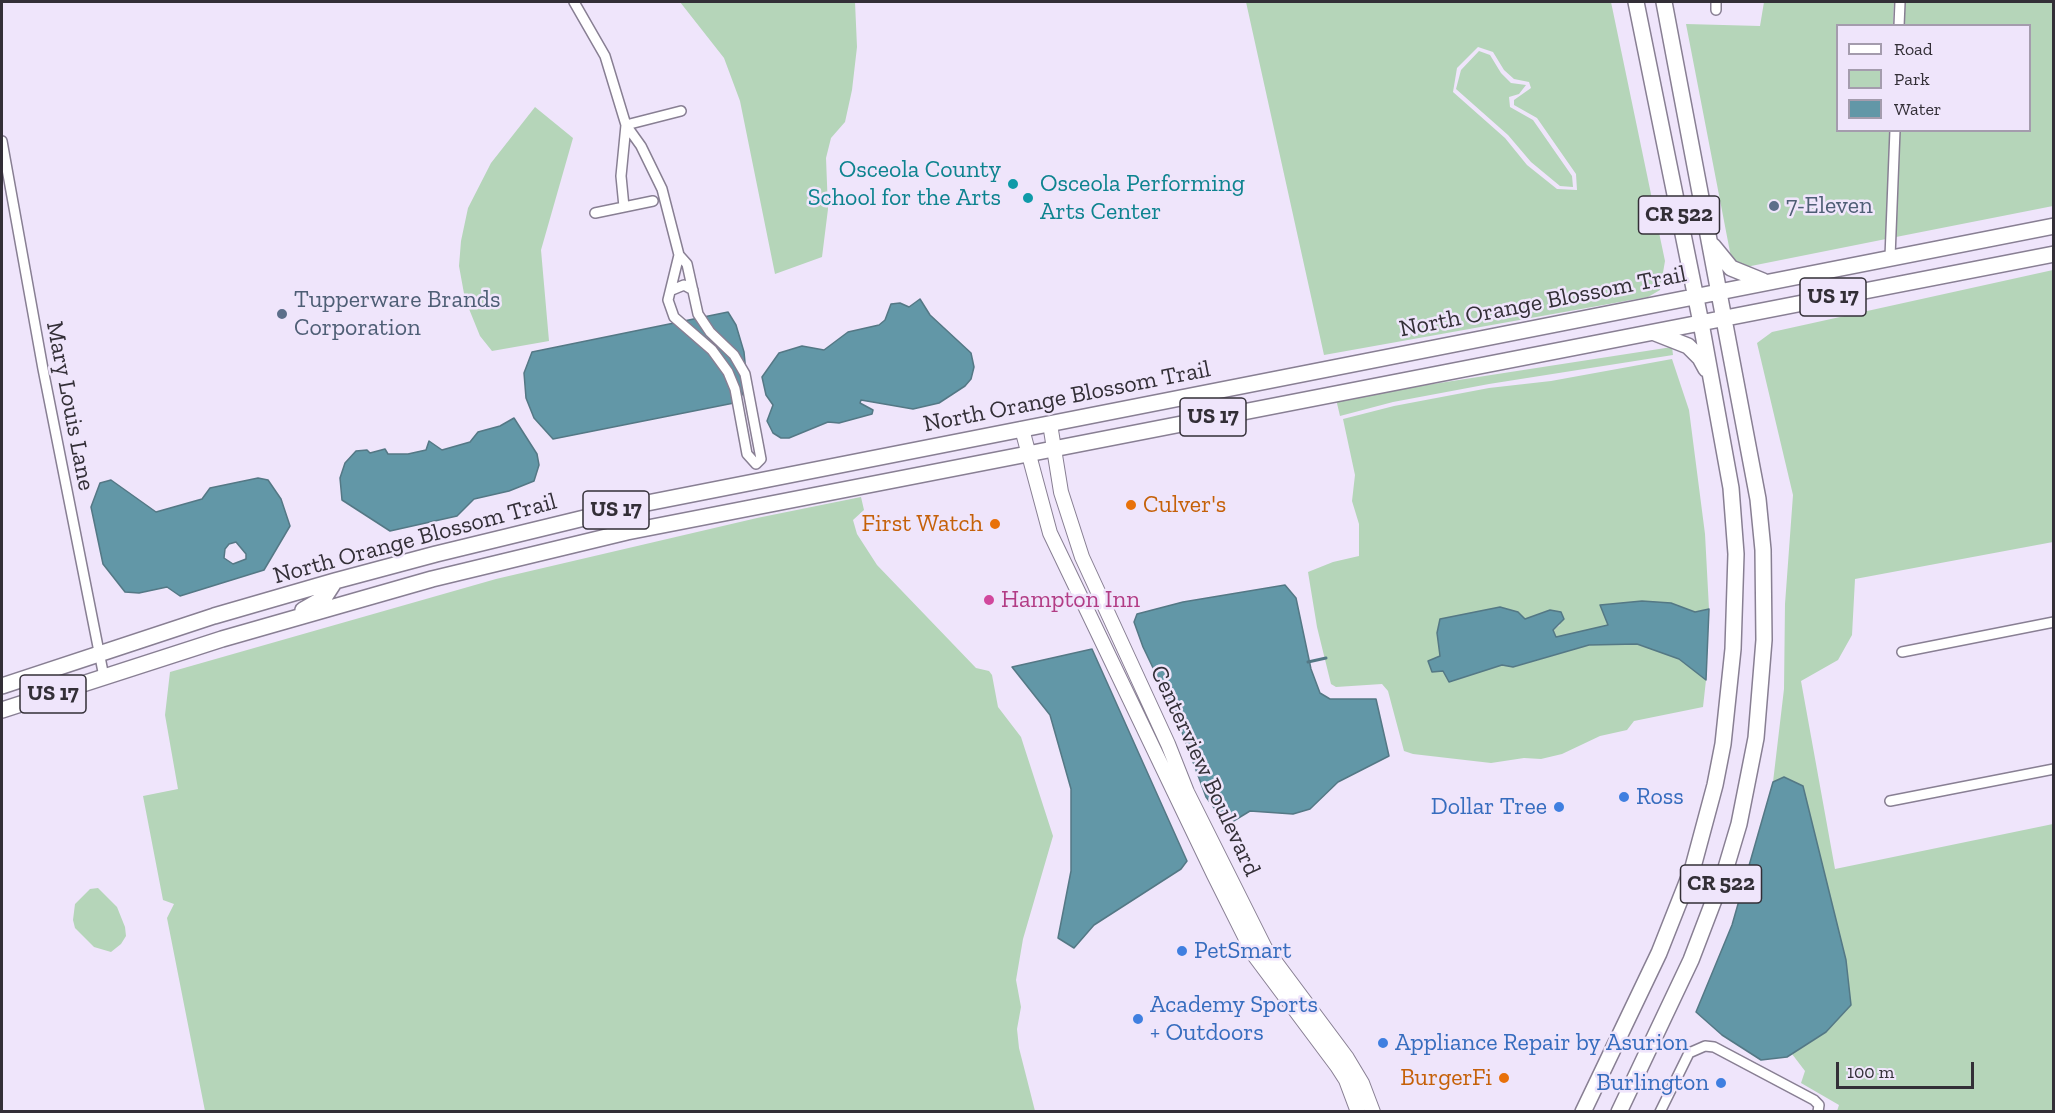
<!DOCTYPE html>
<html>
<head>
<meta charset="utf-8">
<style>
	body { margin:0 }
	#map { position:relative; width:2055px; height:1113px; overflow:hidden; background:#efe5fb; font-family:"Zilla Slab",serif }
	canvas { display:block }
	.frame { position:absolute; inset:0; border:3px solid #332f37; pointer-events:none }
	.legend { position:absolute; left:1836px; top:24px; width:195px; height:108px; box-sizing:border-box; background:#efe5fb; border:2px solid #a49cad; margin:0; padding:8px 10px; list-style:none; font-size:18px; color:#332f37 }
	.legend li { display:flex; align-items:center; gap:12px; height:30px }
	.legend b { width:30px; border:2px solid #a49cad }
	.scale { position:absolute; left:1836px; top:1062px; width:138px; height:27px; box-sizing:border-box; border:3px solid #332f37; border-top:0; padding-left:8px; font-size:18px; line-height:21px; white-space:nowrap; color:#332f37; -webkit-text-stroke:4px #efe5fb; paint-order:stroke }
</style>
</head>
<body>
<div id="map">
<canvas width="2055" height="1113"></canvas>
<div class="frame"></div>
<ul class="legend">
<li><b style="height:8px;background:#fff"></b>Road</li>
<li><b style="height:16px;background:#b5d5b9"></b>Park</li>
<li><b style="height:16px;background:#6297a7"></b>Water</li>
</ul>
<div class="scale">100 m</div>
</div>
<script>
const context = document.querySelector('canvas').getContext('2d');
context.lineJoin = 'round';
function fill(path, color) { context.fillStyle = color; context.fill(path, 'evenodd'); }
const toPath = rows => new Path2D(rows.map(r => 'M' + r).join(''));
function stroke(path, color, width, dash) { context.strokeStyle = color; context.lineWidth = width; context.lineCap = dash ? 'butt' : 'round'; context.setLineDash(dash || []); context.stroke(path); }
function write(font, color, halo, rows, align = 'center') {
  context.font = font + ' "Zilla Slab",serif'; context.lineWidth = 5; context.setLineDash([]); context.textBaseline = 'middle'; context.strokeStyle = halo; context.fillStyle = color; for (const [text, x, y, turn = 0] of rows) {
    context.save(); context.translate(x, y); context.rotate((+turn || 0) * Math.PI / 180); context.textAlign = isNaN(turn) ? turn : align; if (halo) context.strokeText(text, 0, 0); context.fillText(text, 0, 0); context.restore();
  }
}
fill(toPath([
	[680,2,855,2,857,47,852,90,845,122,831,138,826,158,828,209,822,257,775,274,740,101,724,58],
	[1246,2,1611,2,1661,242,1665,261,1660,290,1648,297,1324,355],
	[1478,47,1493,52,1504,70,1514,79,1529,82,1531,88,1514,100,1514,105,1537,118,1576,174,1577,190,1557,189,1527,165,1505,138,1453,92,1457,68],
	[1764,2,1894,2,1893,25,1838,26,1838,130,1890,131,1886,239,1741,268,1733,263,1730,252,1686,24,1760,26],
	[1905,2,2053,2,2053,206,1896,237,1900,131,2030,130,2030,26,1904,25],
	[1479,51,1490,55,1501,73,1511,83,1526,85,1519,94,1509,97,1510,107,1533,120,1572,176,1573,187,1560,186,1531,162,1508,135,1456,89,1461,70],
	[535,107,573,138,541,250,549,341,492,351,480,336,465,299,459,266,461,241,468,208,491,163],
	[2053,270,2053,542,1855,579,1852,635,1838,660,1801,681,1835,869,2053,824,2053,1111,1837,1111,1839,1105,1801,1083,1805,1071,1792,1054,1826,1032,1851,1005,1846,960,1784,777,1773,782,1784,689,1785,604,1793,495,1757,343,1772,332],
	[1672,347,1673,355,1489,384,1393,402,1340,416,1336,399],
	[1672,359,1689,410,1705,534,1709,609,1695,612,1671,603,1601,606,1608,625,1556,637,1553,630,1560,625,1550,610,1525,619,1437,633,1440,656,1428,661,1443,671,1502,665,1514,667,1589,645,1638,644,1679,659,1706,680,1703,707,1634,721,1627,730,1600,736,1562,754,1541,759,1524,758,1491,763,1413,754,1404,751,1388,691,1382,684,1336,687,1331,684,1317,627,1308,572,1333,562,1359,556,1359,524,1352,501,1355,475,1343,419,1394,406,1489,388,1551,381],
	[861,497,864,510,853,520,857,534,877,565,976,668,989,671,992,675,998,707,1021,737,1053,836,1023,939,1016,980,1021,1007,1017,1029,1019,1048,1035,1111,205,1111,167,918,174,904,163,900,143,796,178,789,165,715,170,672,496,579,757,518],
	[98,888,117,907,125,927,126,936,121,944,111,952,94,947,75,928,73,920,75,904,90,889]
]), '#b5d5b9');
const water = toPath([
	[920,299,930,315,971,353,974,367,971,379,965,386,939,403,913,409,861,400,860,403,873,410,872,414,839,423,828,422,789,438,781,438,773,433,767,421,773,405,766,395,762,377,779,353,802,346,824,350,848,332,879,325,885,320,891,304,900,303,909,307,920,299],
	[728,312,736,325,744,352,747,383,739,402,553,439,534,418,526,398,524,373,532,352,728,312],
	[514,418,537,454,539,465,534,481,509,491,474,499,457,516,390,531,342,500,340,478,345,463,356,451,367,450,370,453,385,449,388,454,408,454,426,450,429,441,442,450,470,442,478,432,500,426,514,418],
	[258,478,268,480,281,499,290,526,264,570,180,596,167,587,139,593,125,592,103,564,91,507,100,483,111,480,156,512,202,499,210,488,258,478],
	[236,542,246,554,246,559,233,564,224,558,225,549,229,544,236,542],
	[1285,585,1296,598,1311,669,1320,693,1330,699,1376,699,1389,756,1338,782,1310,809,1293,814,1250,811,1227,825,1206,797,1176,716,1143,647,1134,622,1137,614,1183,602,1285,585],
	[1642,601,1671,603,1695,612,1709,609,1706,680,1679,659,1637,644,1589,645,1513,667,1502,665,1449,682,1443,671,1432,672,1428,661,1440,656,1437,633,1440,619,1500,607,1518,612,1525,619,1550,610,1561,612,1564,619,1553,630,1556,637,1608,625,1600,605,1642,601],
	[1092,649,1187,861,1181,869,1094,925,1074,948,1058,938,1071,871,1071,789,1050,715,1012,667,1092,649],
	[1784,777,1803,786,1846,960,1851,1005,1826,1032,1787,1057,1761,1060,1722,1035,1696,1012,1732,925,1773,782,1784,777]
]);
fill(water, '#6297a7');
stroke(water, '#547885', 1.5);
stroke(toPath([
	[1308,662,1326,658]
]), '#547885', 3);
const street = toPath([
	[574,2,605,56,626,125,641,146,662,189,679,255,687,264,698,314,710,332,734,355,745,374,761,459,756,464,747,454,735,389,728,372,712,350,674,317,668,300,679,255],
	[1716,10,1716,2],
	[1899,26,1900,2],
	[2,141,43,369,104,677],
	[624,207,621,176,626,125,681,111],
	[595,213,653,201],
	[1890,257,1895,130],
	[672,290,684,285,693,290],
	[1902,652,2054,622],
	[1890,801,2054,769],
	[1660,1112,1689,1053,1705,1046,1714,1047,1814,1100,1819,1105,1818,1112]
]);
const secondary = toPath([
	[1050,424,1061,492,1082,557,1168,744,1187,792,1265,948,1347,1058,1362,1083,1373,1112],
	[1022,429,1050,533,1214,875,1254,955,1337,1066,1346,1080,1358,1112]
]);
const primary = toPath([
	[1713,246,1731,268,1763,281],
	[1655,333,1688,346,1700,358,1706,369],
	[303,610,324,598,335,581],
	[2,686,214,616,335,581,436,554,642,504,2054,226],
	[2,710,222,639,432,579,627,532,2054,254],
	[1583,1112,1659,953,1693,867,1715,785,1723,744,1733,649,1736,554,1731,488,1701,323,1636,2],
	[1619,1112,1691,960,1725,871,1739,824,1756,738,1764,640,1763,550,1758,499,1664,2]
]);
stroke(street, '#887f93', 12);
stroke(secondary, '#887f93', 16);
stroke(primary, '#887f93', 18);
stroke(street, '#fff', 9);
stroke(secondary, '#fff', 14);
stroke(primary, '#fff', 15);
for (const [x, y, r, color] of [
	[1013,184,6,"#0f9aa8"],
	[1028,198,6,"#0f9aa8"],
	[1774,206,6,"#5c6f8a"],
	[282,314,6,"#5c6f8a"],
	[1131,505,6,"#e8710a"],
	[995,524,6,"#e8710a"],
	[989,600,6,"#d1479c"],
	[1624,797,6,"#3f7fe0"],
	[1559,807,6,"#3f7fe0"],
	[1182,951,6,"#3f7fe0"],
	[1138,1019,6,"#3f7fe0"],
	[1383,1043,6,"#3f7fe0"],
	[1504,1078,6,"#e8710a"],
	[1721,1083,6,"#3f7fe0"]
]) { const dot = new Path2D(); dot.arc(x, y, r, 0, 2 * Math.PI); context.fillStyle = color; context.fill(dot); stroke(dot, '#efe5fb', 2); }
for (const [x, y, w] of [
	[1679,215,81],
	[1833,297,66],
	[1213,417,66],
	[616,510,66],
	[53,694,66],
	[1721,884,81]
]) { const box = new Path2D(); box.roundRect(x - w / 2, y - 19, w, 38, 4.5); context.fillStyle = '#efe5fb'; context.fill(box); stroke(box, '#332f37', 1.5); }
write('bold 22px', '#332f37', null, [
	["CR 522",1679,215],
	["US 17",1833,297],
	["US 17",1213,417],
	["US 17",616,510],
	["US 17",53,694],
	["CR 522",1721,884]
]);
write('24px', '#0d838f', '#efe5fb', [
	["Osceola County",1001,170],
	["School for the Arts",1001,198],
	["Osceola Performing",1040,184,"left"],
	["Arts Center",1040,212,"left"]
], 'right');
write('24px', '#4e5e75', '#efe5fb', [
	["7-Eleven",1786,206],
	["Tupperware Brands",294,300],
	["Corporation",294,328]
], 'left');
write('24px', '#332f37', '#efe5fb', [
	["North Orange Blossom Trail",1543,302,-11],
	["North Orange Blossom Trail",1067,397,-11],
	["Mary Louis Lane",70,406,79],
	["North Orange Blossom Trail",415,539,-15],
	["Centerview Boulevard",1205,771,65]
]);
write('24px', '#c56008', '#efe5fb', [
	["Culver's",1143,505,"left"],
	["First Watch",983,524],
	["BurgerFi",1492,1078]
], 'right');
write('24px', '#b23c85', '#efe5fb', [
	["Hampton Inn",1001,600]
], 'left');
write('24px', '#366cbe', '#efe5fb', [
	["Ross",1636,797],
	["Dollar Tree",1547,807,"right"],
	["PetSmart",1194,951],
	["Academy Sports",1150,1005],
	["+ Outdoors",1150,1033],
	["Appliance Repair by Asurion",1395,1043],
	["Burlington",1709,1083,"right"]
], 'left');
</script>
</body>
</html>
